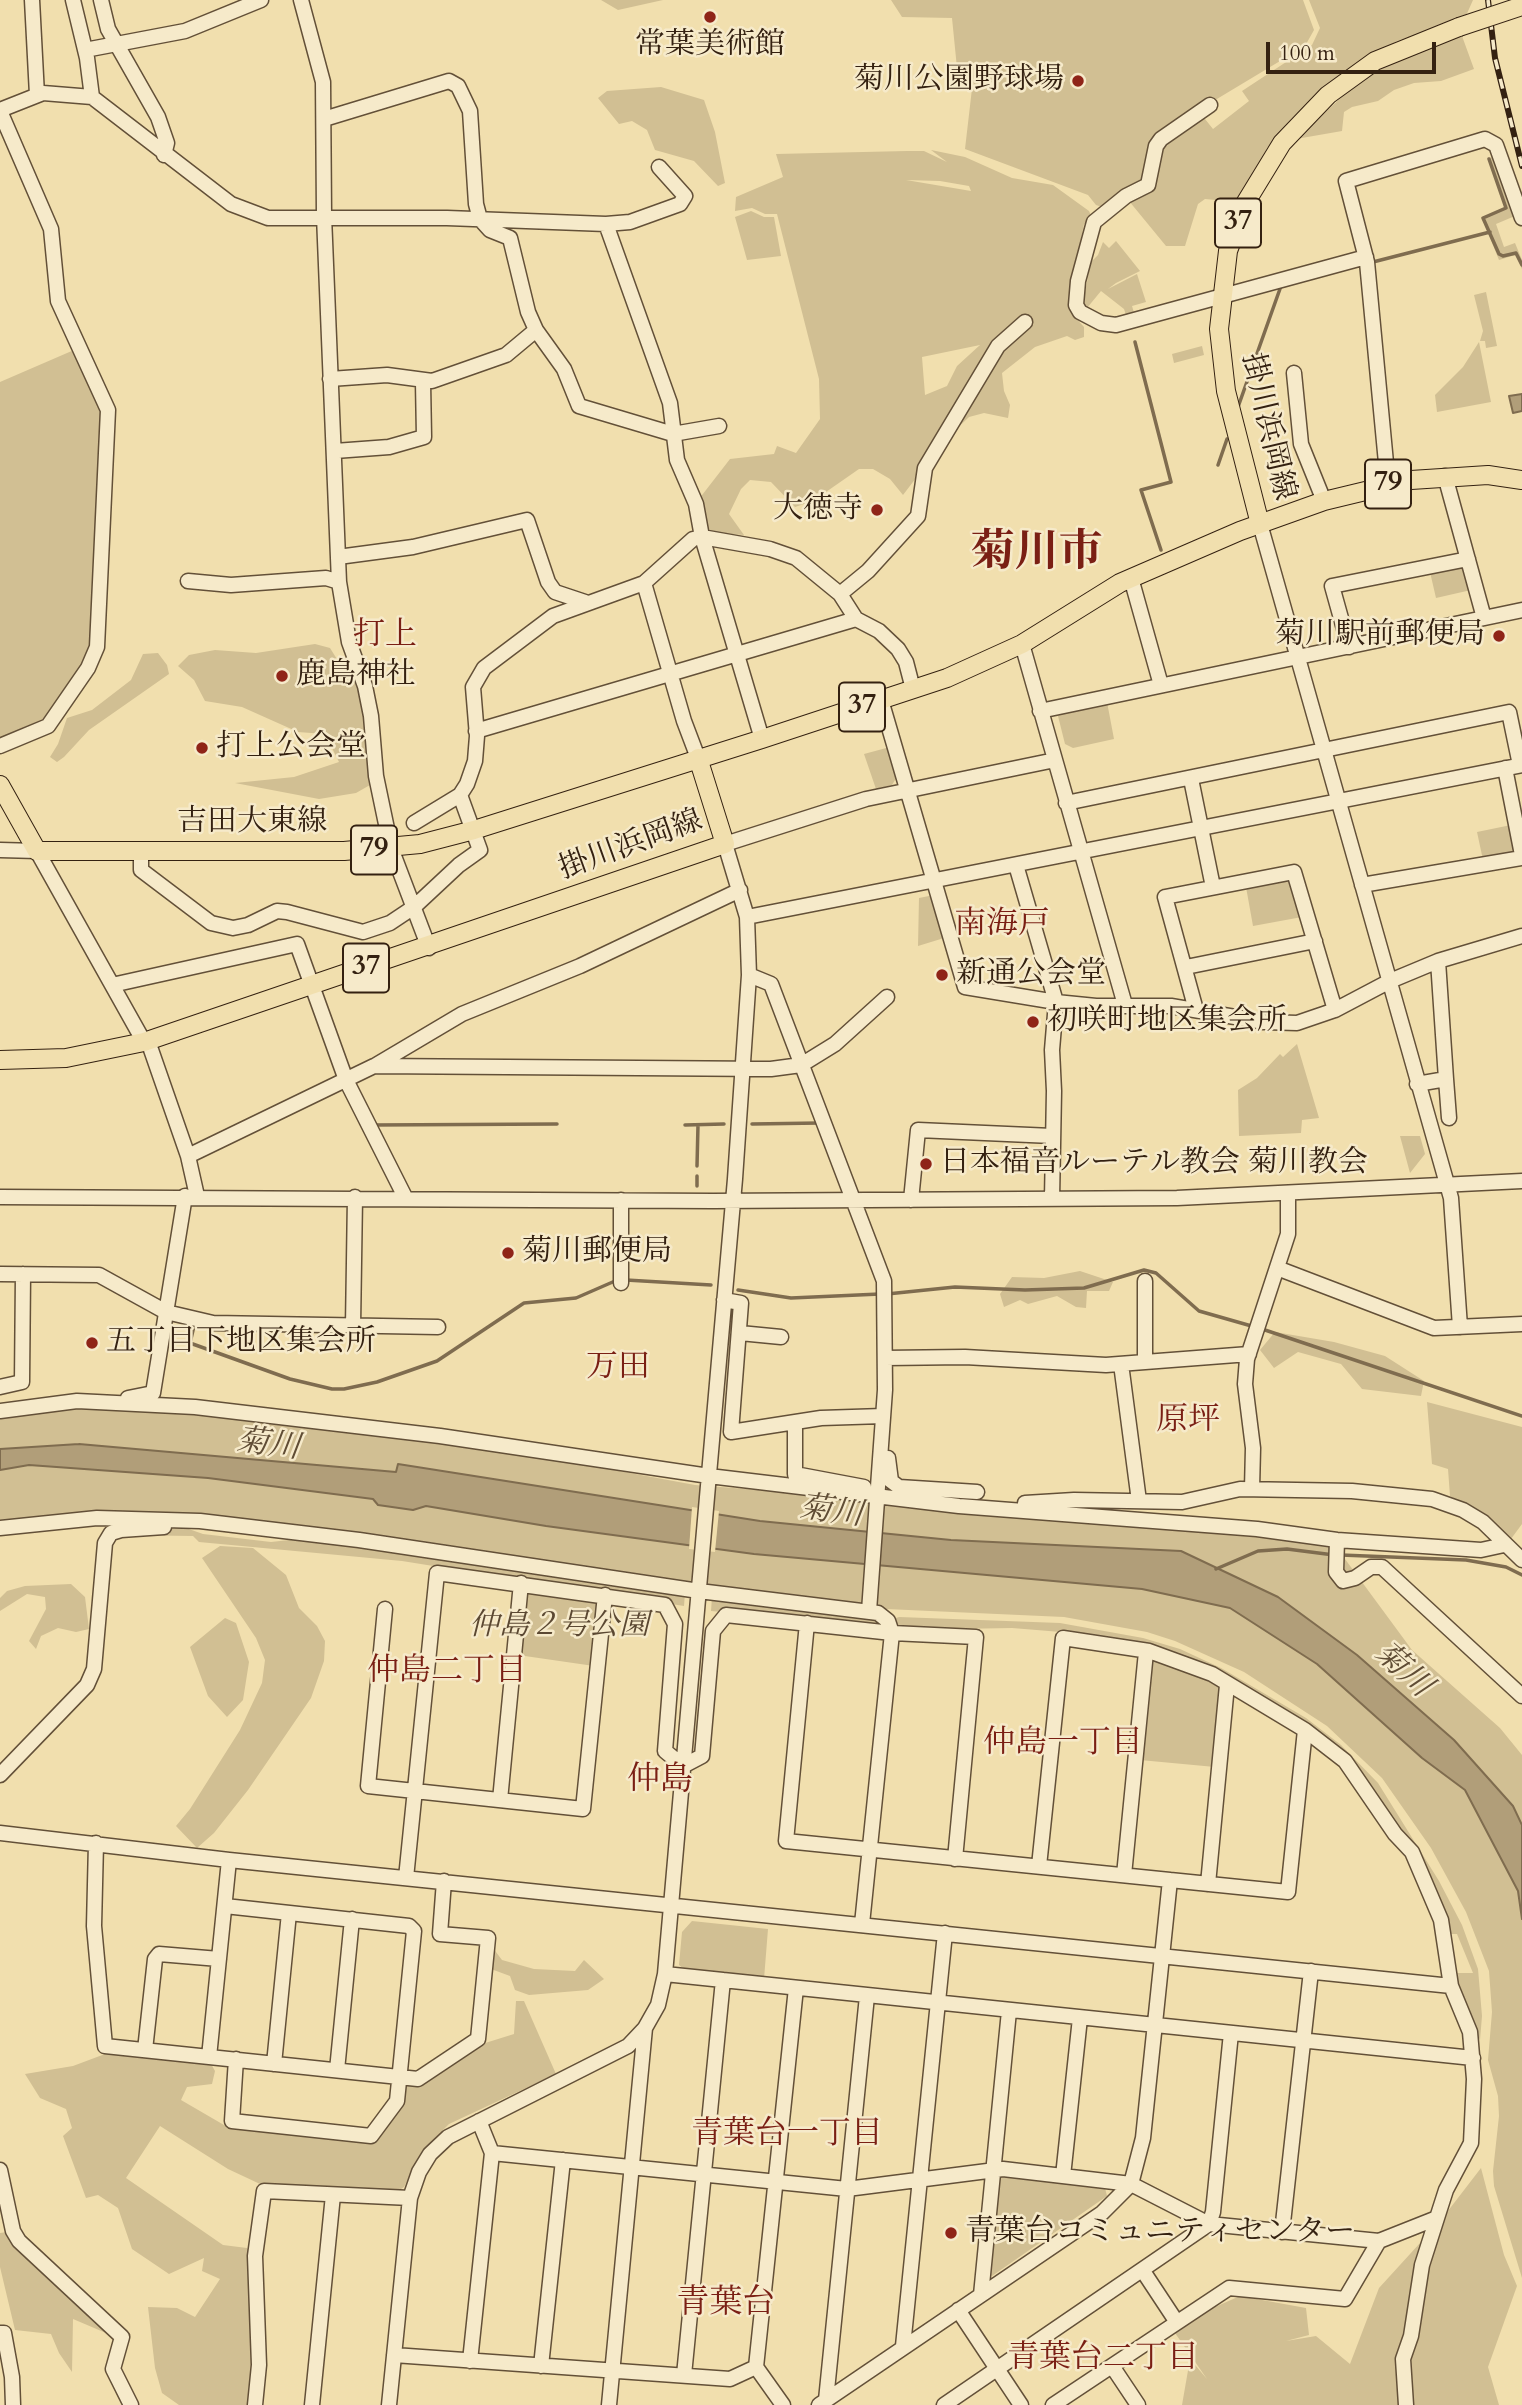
<!DOCTYPE html>
<html>
<head>
<meta charset="utf-8">
<style>
	body { margin:0 }
	#map { position:relative; width:1522px; height:2405px; overflow:hidden; background:#f1dfae; font-family:Cardo,serif }
	canvas { display:block }
	.scale { position:absolute; left:1266px; top:42px; width:170px; height:32px; box-sizing:border-box; border:4px solid #342111; border-top:0; padding-left:9px; font-size:21px; line-height:24px; white-space:nowrap; color:#342111; -webkit-text-stroke:5px #f6eaca; paint-order:stroke }
</style>
</head>
<body>
<div id="map">
<canvas width="1522" height="2405"></canvas>
<div class="scale">100 m</div>
</div>
<script>
const context = document.querySelector('canvas').getContext('2d');
context.lineJoin = 'round';
function fill(path, color) { context.fillStyle = color; context.fill(path, 'evenodd'); }
const toPath = rows => new Path2D(rows.map(r => 'M' + r).join(''));
function stroke(path, color, width, dash) { context.strokeStyle = color; context.lineWidth = width; context.lineCap = dash ? 'butt' : 'round'; context.setLineDash(dash || []); context.stroke(path); }
function write(font, color, halo, rows, align = 'center') {
  context.font = font + ' Cardo,"Noto Serif JP",serif'; context.lineWidth = 5; context.setLineDash([]); context.textBaseline = 'middle'; context.strokeStyle = halo; context.fillStyle = color; for (const [text, x, y, turn = 0] of rows) {
    context.save(); context.translate(x, y); context.rotate((+turn || 0) * Math.PI / 180); context.textAlign = isNaN(turn) ? turn : align; if (halo) context.strokeText(text, 0, 0); context.fillText(text, 0, 0); context.restore();
  }
}
fill(toPath([
	[601,0,663,0,618,10],
	[891,0,1303,0,1314,30,1305,46,1167,129,1147,179,1102,207,1096,205,1088,195,965,149,973,80,958,78,952,18,902,17],
	[1309,0,1473,0,1465,18,1397,41,1332,81,1294,116,1267,148,1235,207,1227,201,1205,199,1198,204,1185,246,1166,246,1129,201,1137,194,1161,147,1201,114,1213,129,1249,101,1242,91,1312,45,1320,28],
	[1462,36,1474,69,1441,81,1414,83,1394,90,1378,101,1352,107,1344,112,1342,131,1296,139,1357,83,1394,62],
	[661,87,704,100,715,132,725,183,718,186,694,161,655,150,647,130,632,121,619,124,598,98,607,91],
	[931,150,965,157,1012,178,1053,185,1089,211,1094,222,1084,224,1068,302,1072,314,1084,327,1084,337,1075,340,1067,336,1035,347,1002,373,1004,391,1010,405,1008,418,984,413,969,417,945,440,903,495,890,479,873,469,859,469,813,501,795,507,771,482,750,480,741,489,729,514,744,535,708,532,699,499,730,459,774,454,777,446,796,453,820,419,819,379,777,214,765,214,752,208,735,211,736,197,783,177,776,154,907,151,924,151,947,162],
	[906,180,940,181,969,186,971,191],
	[980,345,957,366,947,386,925,395,922,357],
	[1494,157,1515,216,1496,224,1504,247,1515,243,1522,260,1522,269,1515,255,1499,260,1482,218,1505,207,1488,158],
	[751,211,764,217,774,217,781,256,747,260,735,217],
	[1116,241,1140,271,1116,283,1108,289,1137,274,1146,302,1132,306,1135,316,1127,318,1124,309,1101,291,1087,308,1083,302,1091,262,1098,255,1103,242,1109,248],
	[1486,292,1497,346,1486,348,1485,341,1480,341,1483,331,1474,295],
	[1479,342,1491,402,1437,412,1435,395,1463,367],
	[1202,346,1204,355,1174,363,1172,354],
	[74,350,101,409,91,639,85,659,47,717,0,738,0,382],
	[1461,566,1465,568,1471,590,1436,598,1430,572],
	[315,644,330,648,340,664,360,674,368,701,370,785,356,793,319,799,235,783,294,777,339,762,325,734,298,732,242,707,205,701,194,680,178,666,189,655,215,650,256,653],
	[158,653,167,665,169,674,89,730,64,757,57,762,50,757,58,744,67,718,92,710,131,680,143,654],
	[1107,702,1114,739,1073,748,1065,744,1058,716,1060,712],
	[890,747,898,775,892,785,876,789,864,754],
	[1511,825,1516,851,1513,855,1483,860,1477,832],
	[1288,879,1292,881,1302,917,1253,926,1246,887],
	[929,896,933,897,944,938,918,946,919,898],
	[1297,1044,1319,1118,1302,1120,1301,1133,1239,1136,1238,1090,1257,1078,1280,1054,1283,1057],
	[1400,1136,1420,1136,1425,1154,1410,1173],
	[1080,1271,1113,1282,1109,1291,1087,1291,1086,1308,1076,1307,1057,1296,1028,1304,1020,1300,1004,1307,1000,1294,1012,1277,1044,1278],
	[1275,1332,1334,1342,1385,1356,1424,1381,1421,1396,1362,1389,1341,1364,1298,1352,1274,1368,1260,1350],
	[1427,1402,1522,1427,1522,1524,1508,1543,1484,1517,1450,1496,1448,1469,1432,1464],
	[121,1403,408,1432,695,1485,1257,1529,1331,1540,1412,1650,1500,1728,1522,1755,1522,2278,1494,2186,1493,2171,1499,2116,1498,2096,1488,2060,1492,2012,1489,1971,1466,1912,1431,1848,1382,1778,1327,1726,1244,1672,1175,1641,1147,1632,1064,1617,886,1609,130,1511,0,1523,0,1418],
	[186,1528,203,1534,271,1542,289,1540,292,1535,685,1593,684,1606,402,1561,199,1542,193,1536,118,1535,135,1530],
	[220,1546,253,1548,286,1575,299,1608,317,1626,325,1641,324,1661,311,1698,248,1790,214,1833,197,1848,176,1826,190,1809,240,1730,262,1683,265,1660,256,1638,202,1558],
	[71,1584,85,1597,89,1629,76,1632,58,1628,41,1636,36,1649,29,1641,46,1609,45,1597,27,1594,0,1611,0,1598,7,1591,25,1586],
	[525,1588,597,1598,594,1666,518,1655],
	[712,1597,874,1617,886,1627,711,1611],
	[899,1617,1060,1623,1143,1638,1180,1649,1221,1668,1306,1718,1341,1745,1378,1783,1439,1881,1462,1925,1478,1969,1482,2016,1480,2040,1461,2000,1455,1973,1473,1973,1457,1934,1447,1934,1441,1907,1345,1759,1215,1673,1061,1632,1012,1628,899,1630,893,1619],
	[225,1618,236,1623,249,1662,243,1700,227,1717,208,1696,190,1647],
	[1151,1654,1223,1682,1215,1767,1140,1760],
	[692,1921,768,1929,764,1979,686,1971,679,1965,682,1932],
	[493,1948,502,1960,534,1969,575,1971,584,1960,604,1979,588,1990,529,1995,515,1990,510,1976,491,1969],
	[516,2001,524,2001,556,2074,449,2124,423,2150,404,2187,395,2193,260,2184,228,2169,160,2126,126,2178,223,2245,247,2248,251,2253,252,2367,250,2405,179,2405,162,2393,155,2368,148,2307,177,2308,195,2317,220,2279,202,2271,204,2258,169,2274,132,2249,118,2208,98,2195,86,2198,63,2136,72,2128,66,2109,40,2098,25,2074,73,2066,113,2051,210,2062,215,2071,212,2084,187,2087,181,2100,224,2125,375,2141,401,2107,403,2089,410,2083,482,2044,514,2034],
	[1481,2168,1504,2255,1517,2286,1488,2367,1499,2405,1182,2405,1190,2359,1207,2379,1175,2333,1206,2311,1240,2296,1306,2308,1309,2335,1286,2341,1316,2336,1350,2364,1379,2288,1441,2220],
	[1003,2174,1104,2184,1107,2196,992,2276,985,2272,995,2180],
	[7,2232,113,2336,73,2319,72,2372,59,2353,51,2334,15,2330,0,2267,0,2233]
]), '#d1bf93');
const water = toPath([
	[1522,394,1522,411,1513,413,1509,396,1522,394],
	[79,1444,396,1472,398,1464,760,1521,951,1540,1181,1551,1278,1597,1357,1655,1454,1740,1513,1806,1522,1825,1522,1919,1518,1891,1465,1790,1422,1758,1317,1664,1230,1608,1142,1589,754,1554,546,1526,426,1506,413,1510,378,1505,373,1499,208,1478,29,1465,0,1470,0,1449,79,1444]
]);
fill(water, '#b19e79');
stroke(water, '#7f6c4f', 2);
fill(toPath([
	[692,1507,719,1511,715,1552,689,1549]
]), '#f1dfae');
stroke(toPath([
	[1489,159,1506,208,1483,218,1499,254,1503,256,1516,253,1522,265],
	[1373,262,1490,232],
	[1135,342,1171,482,1141,490,1161,550],
	[1238,407,1281,286,1284,286],
	[1218,465,1227,439],
	[752,1124,820,1123],
	[373,1125,557,1124],
	[685,1125,724,1124],
	[697,1166,698,1125],
	[697,1176,697,1186],
	[626,1280,711,1285],
	[738,1290,791,1298,880,1294],
	[887,1294,955,1287,1025,1290,1084,1288,1144,1270,1156,1273,1199,1311,1255,1327],
	[194,1326,190,1343,290,1379,332,1389,344,1389,377,1382,437,1361,524,1303,576,1298,615,1281],
	[1262,1329,1522,1416],
	[1341,1555,1466,1560,1506,1567,1522,1575],
	[1216,1569,1258,1551,1287,1549,1334,1555]
]), '#7f6c4f', 3.5);
const minor = toPath([
	[32,0,37,95],
	[73,0,87,58,92,97],
	[101,0,108,29,158,117,167,143,164,155],
	[301,0,323,82,324,216,339,582,349,642,365,686,371,716,376,776,391,848,429,948],
	[85,50,185,31,261,0],
	[1210,105,1161,139,1156,146,1148,185,1126,196,1094,222,1078,281,1076,305,1080,312,1101,323,1116,325,1366,257],
	[0,110,43,93,92,97,231,204,268,218,447,218,606,224,670,403,677,460,696,504,702,537,762,739],
	[0,111,51,229,58,301,108,410,97,647,88,668,48,726,0,746],
	[324,119,449,81,458,86,470,111,476,204,480,219,490,230,510,238,528,312,536,330,564,369,579,406,673,434,719,426],
	[606,224,630,222,680,204,685,196,659,167],
	[1294,373,1301,444,1324,501],
	[330,379,387,375,432,381,506,355,536,330],
	[335,451,389,447,424,437,423,382],
	[1445,476,1484,618],
	[1388,484,1367,262,1346,181,1485,139,1496,145,1522,218],
	[1260,524,1451,1198,1460,1327],
	[338,557,413,547,527,520,548,582,555,592,585,602],
	[1131,578,1161,685],
	[188,581,231,585,326,578,339,582],
	[644,583,684,721,698,758],
	[840,594,868,571,918,516,925,468,998,346,1025,322],
	[1022,644,1125,1005],
	[1349,647,1332,586,1468,559],
	[881,700,965,987,1056,1002,1096,1006,1171,1006,1264,1022,1297,1023,1335,1010,1390,981,1438,961,1522,936],
	[1040,711,1522,610],
	[476,731,856,619],
	[1505,768,1522,855],
	[1191,779,1213,887],
	[1066,803,1509,712,1520,765],
	[414,823,460,795,467,784,475,761,477,736,473,687,484,668,553,616,644,583,693,539,702,537,770,549,796,558,840,594,856,619,879,631,898,649,906,662,913,689],
	[0,850,37,851,144,1042],
	[141,851,141,870,211,923,233,928,248,925,277,911,287,912,363,932,390,923,414,907,459,865,480,850,460,795],
	[1016,865,1056,1002,1052,1050,1054,1091,1052,1199],
	[1362,885,1522,858],
	[747,917,1522,765],
	[1186,967,1315,941],
	[749,975,771,984,884,1281,885,1390,869,1611],
	[112,985,297,944,346,1080,405,1197],
	[1196,1010,1165,897,1294,872,1335,1010],
	[148,1041,188,1156,197,1196],
	[376,1065,462,1014,580,966,740,890],
	[1446,1079,1449,1118],
	[1417,1084,1446,1079,1438,961],
	[188,1156,374,1066,771,1069,801,1065,835,1044,887,997],
	[0,1197,713,1201,1177,1198,1522,1181],
	[911,1200,918,1130,1052,1136],
	[1277,1268,1434,1328,1522,1324],
	[0,1274,99,1275,166,1312,213,1323,438,1327],
	[621,1283,621,1200],
	[724,1300,741,1303,731,1432,821,1418,883,1416],
	[353,1326,355,1197],
	[740,1333,781,1337],
	[885,1358,965,1357,1106,1365,1249,1354],
	[1145,1362,1145,1281],
	[1121,1364,1139,1501],
	[0,1387,22,1382,23,1274],
	[128,1398,153,1393,185,1196],
	[0,1411,77,1401,195,1407,440,1436,709,1476,959,1506,1257,1529,1337,1540,1481,1550,1504,1545],
	[795,1422,795,1474,864,1487],
	[888,1458,891,1481,899,1487,977,1492],
	[1252,1489,1253,1448,1245,1384,1247,1359,1288,1234,1288,1193],
	[1025,1503,1074,1500,1182,1502,1240,1489,1352,1491,1432,1499,1463,1510,1483,1522,1522,1560],
	[0,1528,97,1518,200,1521,359,1540,699,1591,878,1613,888,1621,892,1633,862,1924],
	[1337,1540,1336,1572,1343,1581,1355,1578,1371,1567,1382,1567,1522,1696],
	[385,1609,368,1786,583,1809,605,1595],
	[807,1623,786,1841,1288,1892,1305,1730,1212,1674,1149,1651,1063,1638,1039,1866],
	[0,1775,87,1685,94,1669,105,1543,111,1533,121,1530,164,1527],
	[500,1800,521,1583],
	[0,1833,229,1860,1451,1986],
	[96,1843,94,1926,105,2046,418,2079,478,2039,488,1938,440,1934,444,1881],
	[1124,1875,1146,1652],
	[406,1878,437,1573,665,1605,675,1624,665,1751,683,1766,702,1756,713,1631,726,1615,892,1633,976,1637,955,1859],
	[1208,1884,1227,1685],
	[225,1906,409,1926,414,1931,397,2101,371,2136,232,2121,236,2059],
	[665,1974,1473,2058],
	[145,2050,155,1959,159,1954,219,1959],
	[209,2057,229,1860],
	[274,2064,289,1913],
	[337,2070,352,1919],
	[492,2153,847,2189,1003,2169,1131,2184,1209,2224,1379,2241,1437,2218,1446,2190,1471,2143,1474,2079,1470,2032,1451,1986,1441,1920,1412,1852,1395,1834,1345,1761,1305,1730],
	[0,2170,13,2231,19,2241,122,2337,113,2369,131,2405],
	[1063,2176,1080,2018],
	[1282,2232,1311,1971],
	[1143,2271,1176,2321],
	[981,2295,1009,2011],
	[958,2310,1021,2405],
	[0,2333,4,2333,12,2377,13,2405],
	[903,2346,945,1933],
	[394,2355,730,2379,756,2367],
	[470,2361,492,2153,479,2121],
	[541,2366,563,2160],
	[1112,2366,1138,2405],
	[684,2375,723,1980],
	[826,2400,867,1996],
	[255,2405,259,2365,255,2256,264,2191,410,2198],
	[312,2405,333,2195],
	[389,2405,410,2198,419,2172,430,2154,448,2137,628,2046,645,2028,658,2005,665,1974,735,1179,749,975,747,917,725,844,866,799,1055,760],
	[609,2405,645,2028],
	[783,2405,756,2367,796,1988],
	[819,2405,1102,2213,1131,2184,1143,2138,1170,1880],
	[944,2405,1209,2224,1213,2212,1231,2033],
	[1053,2405,1229,2288,1345,2299,1379,2241],
	[1406,2405,1403,2359,1411,2336,1422,2265,1437,2218]
]);
const major = toPath([
	[1260,524,1226,391,1219,329,1228,251,1246,202,1282,143,1328,95,1375,61,1459,27],
	[0,785,37,851,344,851,420,844,474,830,762,739,947,678,1022,644,1120,583,1240,531,1324,501,1411,480,1488,475,1522,480],
	[0,1060,66,1058,144,1042,725,844,698,758]
]);
stroke(minor, '#635038', 17);
stroke(major, '#342111', 20);
stroke(minor, '#f6eaca', 14);
stroke(major, '#f1dfae', 18);
const rail = toPath([
	[1488,0,1495,58,1522,166]
]);
stroke(rail, '#342111', 6);
stroke(rail, '#f6eaca', 3.5, [10]);
const majorBridge = toPath([
	[1459,27,1522,6]
]);
stroke(majorBridge, '#342111', 20, []);
stroke(majorBridge, '#f1dfae', 18);
for (const [x, y, r, color] of [
	[710,17,7,"#8f2418"],
	[1078,81,7,"#8f2418"],
	[877,510,7,"#8f2418"],
	[1499,636,7,"#8f2418"],
	[282,676,7,"#8f2418"],
	[202,748,7,"#8f2418"],
	[942,975,7,"#8f2418"],
	[1033,1022,7,"#8f2418"],
	[926,1164,7,"#8f2418"],
	[508,1253,7,"#8f2418"],
	[92,1343,7,"#8f2418"],
	[951,2233,7,"#8f2418"]
]) { const dot = new Path2D(); dot.arc(x, y, r, 0, 2 * Math.PI); context.fillStyle = color; context.fill(dot); stroke(dot, '#f6eaca', 2.5); }
for (const [x, y, w] of [
	[1238,223,46],
	[1388,484,46],
	[862,707,46],
	[374,850,46],
	[366,968,46]
]) { const box = new Path2D(); box.roundRect(x - w / 2, y - 24.5, w, 49, 5); context.fillStyle = '#f6eaca'; context.fill(box); stroke(box, '#342111', 2); }
write('bold 28px', '#342111', null, [
	["37",1238,223],
	["79",1388,484],
	["37",862,707],
	["79",374,850],
	["37",366,968]
]);
write('30px', '#342111', '#f6eaca', [
	["常葉美術館",710,46,"center"],
	["菊川公園野球場",1064,81,"right"],
	["大徳寺",863,510,"right"],
	["菊川駅前郵便局",1485,636,"right"],
	["鹿島神社",296,676],
	["打上公会堂",216,748],
	["新通公会堂",956,975],
	["初咲町地区集会所",1047,1022],
	["日本福音ルーテル教会 菊川教会",940,1164],
	["菊川郵便局",522,1253],
	["五丁目下地区集会所",106,1343],
	["青葉台コミュニティセンター",965,2233]
], 'left');
write('30px', '#342111', '#f6eaca', [
	["掛川浜岡線",1267,427,77],
	["吉田大東線",252,823],
	["掛川浜岡線",631,846,-20]
]);
write('italic 30px', '#5b4832', '#f6eaca', [
	["仲島２号公園",559,1627]
]);
write('32px', '#7a1f14', '#f6eaca', [
	["打上",385,637],
	["南海戸",1002,926],
	["万田",618,1369],
	["原坪",1188,1422],
	["仲島二丁目",447,1673],
	["仲島一丁目",1063,1745],
	["青葉台一丁目",787,2136],
	["青葉台二丁目",1103,2360]
]);
write('italic 32px', '#604d35', '#f6eaca', [
	["菊川",268,1446,7],
	["菊川",831,1513,7],
	["菊川",1402,1671,42]
]);
write('33px', '#7a1f14', '#f6eaca', [
	["仲島",660,1781],
	["青葉台",726,2304]
]);
write('bold 44px', '#7a1f14', '#f6eaca', [
	["菊川市",1037,555]
]);
</script>
</body>
</html>
